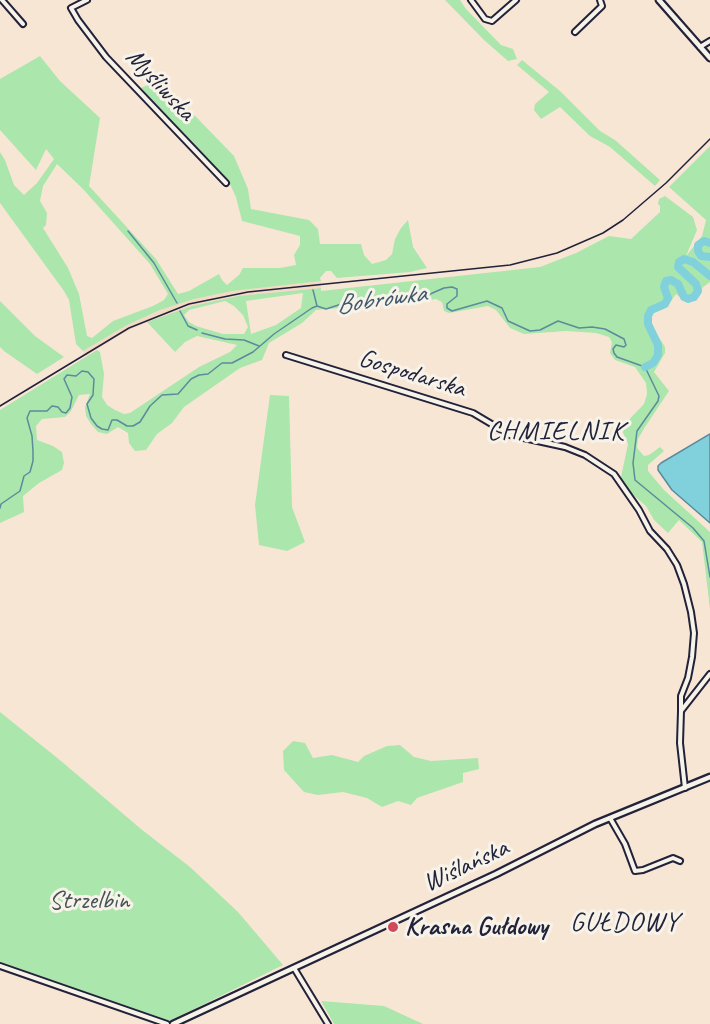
<!DOCTYPE html>
<html>
<head>
<meta charset="utf-8">
<style>
	body { margin:0 }
	canvas { display:block; background:#f8e6d5 }
</style>
</head>
<body>
<canvas width="710" height="1024"></canvas>
<script>
const context = document.querySelector('canvas').getContext('2d');
context.lineJoin = 'round';
function fill(path, color) { context.fillStyle = color; context.fill(path, 'evenodd'); }
const toPath = rows => new Path2D(rows.map(r => 'M' + r).join(''));
function stroke(path, color, width, dash) { context.strokeStyle = color; context.lineWidth = width; context.lineCap = dash ? 'butt' : 'round'; context.setLineDash(dash || []); context.stroke(path); }
function write(font, color, halo, rows, align = 'center') {
  context.font = font + ' Caveat,sans-serif'; context.lineWidth = 6; context.setLineDash([]); context.textBaseline = 'middle'; context.strokeStyle = halo; context.fillStyle = color; for (const [text, x, y, turn = 0] of rows) {
    context.save(); context.translate(x, y); context.rotate((+turn || 0) * Math.PI / 180); context.textAlign = isNaN(turn) ? turn : align; if (halo) context.strokeText(text, 0, 0); context.fillText(text, 0, 0); context.restore();
  }
}
fill(toPath([
	[321,281,321,288,238,296,192,306,147,322,127,331,86,356,83,351,127,325,160,310,194,299,232,291]
]), '#f4d9c5');
fill(toPath([
	[445,0,460,0,466,9,501,45,513,49,517,59,508,61,484,40],
	[40,56,60,81,100,118,89,186,156,259,178,294,189,291,219,274,222,280,227,285,239,275,243,268,280,268,296,265,294,255,300,245,300,236,242,221,236,197,228,180,141,88,162,79,165,85,234,156,248,189,251,209,309,220,318,229,320,244,361,244,364,255,372,264,386,260,392,254,395,239,401,228,408,220,413,247,427,268,410,272,337,278,331,271,326,271,320,278,321,281,232,291,194,299,160,310,127,325,83,351,76,344,69,300,64,291,0,203,0,152,5,160,14,185,24,195,37,183,54,159,46,149,36,170,0,130,0,79],
	[57,164,83,189,150,264,168,294,164,300,153,306,113,321,92,338,87,336,79,294,68,268,43,228,46,225,47,213,40,201,43,186],
	[522,60,560,91,600,131,615,140,660,180,655,186,610,147,590,136,560,107,541,119,534,110,535,104,549,92,517,65],
	[710,146,710,282,703,287,696,301,685,301,676,294,669,304,664,308,653,312,650,317,650,323,665,347,665,353,654,372,669,391,645,427,638,439,637,448,644,456,649,455,660,447,664,451,648,465,648,471,664,490,710,532,710,609,702,542,679,520,668,533,654,520,646,506,631,493,621,477,628,444,621,428,644,404,647,394,646,383,635,367,615,360,610,353,612,342,609,337,596,333,566,331,524,334,510,328,496,310,488,306,449,313,444,311,442,302,436,299,412,303,354,303,340,308,316,310,302,323,269,343,262,360,240,368,184,407,172,423,157,434,146,450,135,451,129,443,128,433,118,427,107,434,98,432,91,424,86,416,85,407,90,394,79,395,71,411,65,417,42,419,36,426,37,440,53,446,62,452,64,463,62,470,39,483,23,496,24,512,0,523,0,410,97,350,100,352,104,374,102,397,107,405,115,410,124,414,130,413,199,367,230,352,237,345,197,336,185,342,175,352,147,322,192,306,238,296,321,288,321,291,540,267,576,253,609,236,631,239,660,212,660,206,658,204,659,199,665,196,693,217,697,230,686,256,702,236,706,220,669,187],
	[303,293,301,308,276,325,251,334,246,301],
	[225,301,234,306,243,315,248,327,244,334,223,334,196,326,189,322,184,315,189,310],
	[0,301,35,336,64,357,37,374,4,351,0,347],
	[270,395,289,396,292,507,305,542,287,551,259,545,255,505],
	[0,712,61,761,141,829,190,867,238,912,283,965,168,1022,0,962],
	[293,741,305,743,313,758,332,755,358,762,364,756,387,746,400,745,414,757,431,761,478,758,479,769,463,773,463,782,417,798,411,805,398,801,382,807,367,798,343,792,318,795,304,792,284,770,283,751],
	[321,1001,384,1006,423,1024,334,1024]
]), '#abe6ac');
const water = toPath([
	[710,434,710,523,672,490,658,470,658,466,661,463,710,434]
]);
fill(water, '#81d1dd');
stroke(water, '#5b8b9c', 1.5);
stroke(toPath([
	[128,231,154,263,177,303],
	[313,290,317,306],
	[180,311,188,326,197,330],
	[202,333,225,339,244,340,259,346],
	[0,508,1,504,20,491,24,476,30,472,33,461,33,451,32,436,27,418,30,411,47,411,52,406,58,407,62,412,66,413,70,408,72,397,64,379,67,375,76,376,82,371,88,372,94,379,93,395,87,404,91,418,97,426,102,429,108,430,112,420,117,420,127,426,133,426,140,422,150,406,162,395,178,394,191,379,199,375,208,374,222,363,232,363,253,352,274,334,312,308,317,306,326,309,354,300,414,301,444,288,452,287,457,289,457,296,447,304,447,308,452,311,487,301,502,308,508,321,530,331,540,330,558,321,579,328,592,327,605,329,624,339,626,345,624,347,616,345,613,349,614,353,617,357,645,367,659,396,658,401,637,431,633,463,635,480,693,528,704,541,710,577]
]), '#5b8b9c', 1.5);
stroke(toPath([
	[710,243,704,241,698,245,698,251,701,256,710,257],
	[645,367,653,363,658,355,658,345,648,324,648,316,651,310,665,304,668,298,664,287,666,281,671,280,678,284,684,297,688,299,694,297,698,291,696,284,678,267,679,262,684,259,693,262,710,276]
]), '#81d1dd', 8);
const minor = toPath([
	[2,0,23,24],
	[87,0,71,8,78,20,106,57,226,183],
	[471,0,485,19,492,21,516,0],
	[575,32,602,6,600,0],
	[700,47,710,41],
	[286,355,473,413,510,435,565,447,585,455,614,474,639,510,650,531,667,549,677,565,684,584,691,612,694,633,692,657,688,678,681,696,681,711],
	[685,788,680,743,681,711,710,674],
	[610,818,625,844,635,871,643,870,673,858,680,861],
	[0,966,167,1024],
	[294,968,328,1024]
]);
const tertiary = toPath([
	[659,0,710,58],
	[173,1024,496,874,595,824,710,777]
]);
stroke(minor, '#22223b', 8);
stroke(tertiary, '#22223b', 9);
stroke(minor, '#f7f3e8', 4);
stroke(tertiary, '#f7f3e8', 4.5);
stroke(toPath([
	[0,406,129,328,189,304,248,292,510,265,557,253,603,233,623,220,666,183,710,139]
]), '#22223b', 1.5);
for (const [x, y, r, color] of [
	[393,927,6,"#d1495b"]
]) { const dot = new Path2D(); dot.arc(x, y, r, 0, 2 * Math.PI); context.fillStyle = color; context.fill(dot); stroke(dot, '#f7f3e8', 2); }
write('26px', '#22223b', '#f7f3e8', [
	["Myśliwska",160,85,47],
	["Gospodarska",412,374,17],
	["Wiślańska",466,866,-25]
]);
write('26px', '#445357', '#f7f3e8', [
	["Strzelbin",89,901]
]);
write('bold 26px', '#22223b', '#f7f3e8', [
	["Krasna Gułdowy",405,927]
], 'left');
write('italic 27px', '#3e576c', '#f7f3e8', [
	["Bobrówka",381,300,-8]
]);
context.letterSpacing = '1.5px';
write('27px', '#22223b', '#f7f3e8', [
	["CHMIELNIK",556,432],
	["GUŁDOWY",625,923]
]);
context.letterSpacing = '0px';
</script>
</body>
</html>
